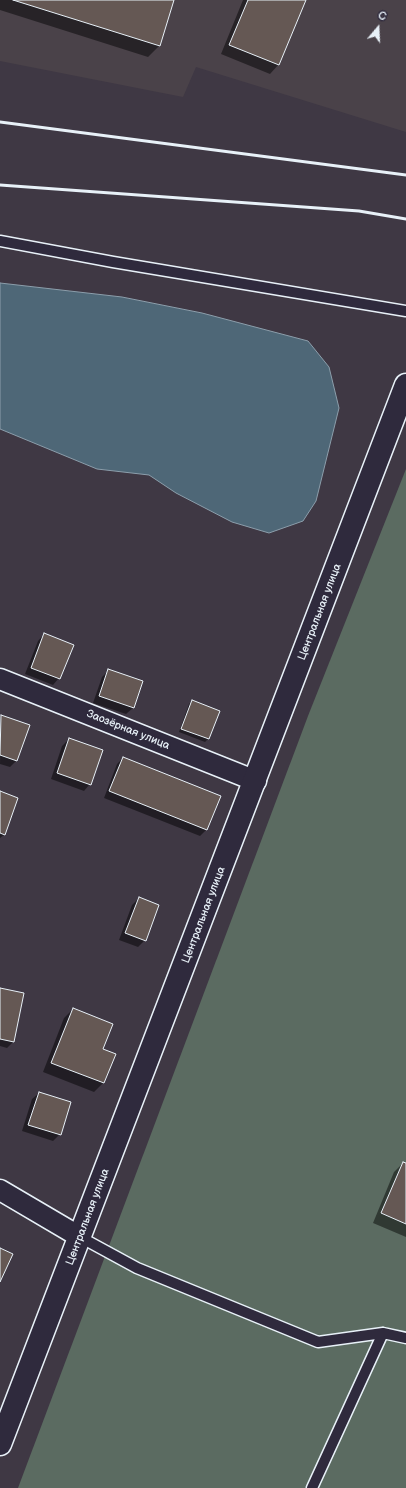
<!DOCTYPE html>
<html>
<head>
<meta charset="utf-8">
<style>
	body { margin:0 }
	#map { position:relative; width:406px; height:1488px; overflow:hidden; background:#3f3844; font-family:"Balsamiq Sans",sans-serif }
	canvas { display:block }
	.north { position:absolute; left:358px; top:8px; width:40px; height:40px; -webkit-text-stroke:3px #2f2a3d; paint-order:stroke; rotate:19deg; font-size:11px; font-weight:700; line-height:16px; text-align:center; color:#e8f1f8 }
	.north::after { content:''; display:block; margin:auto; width:14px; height:18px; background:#e8f1f8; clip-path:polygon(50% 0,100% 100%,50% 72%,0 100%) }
</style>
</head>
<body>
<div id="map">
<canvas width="406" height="1488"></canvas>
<div class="north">С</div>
</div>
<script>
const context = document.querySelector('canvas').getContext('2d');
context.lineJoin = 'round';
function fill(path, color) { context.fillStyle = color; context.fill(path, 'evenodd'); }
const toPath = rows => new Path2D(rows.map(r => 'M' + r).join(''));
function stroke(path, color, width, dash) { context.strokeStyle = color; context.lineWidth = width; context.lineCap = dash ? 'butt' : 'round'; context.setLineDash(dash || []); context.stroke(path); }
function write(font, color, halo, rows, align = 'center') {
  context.font = font + ' "Balsamiq Sans",sans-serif'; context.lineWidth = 4; context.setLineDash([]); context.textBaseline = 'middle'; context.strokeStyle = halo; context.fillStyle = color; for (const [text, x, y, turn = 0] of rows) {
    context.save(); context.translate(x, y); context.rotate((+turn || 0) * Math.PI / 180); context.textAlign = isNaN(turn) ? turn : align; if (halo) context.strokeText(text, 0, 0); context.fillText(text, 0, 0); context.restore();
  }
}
fill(toPath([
	[0,0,406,0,406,132,196,67,183,97,0,61]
]), '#4a4249');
fill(toPath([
	[406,469,406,1488,18,1488,308,716]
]), '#5b6b61');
const water = toPath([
	[0,283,122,297,202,313,308,341,329,367,339,408,316,501,303,521,269,533,232,522,176,493,149,475,97,469,0,429,0,283]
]);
fill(water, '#4e6777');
stroke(water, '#8c9eab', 1);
fill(toPath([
	[0,0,173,0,159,46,148,57,0,10],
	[243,0,305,0,279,64,270,74,221,54],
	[44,634,59,678,53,685,25,674,38,641],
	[109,670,142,681,133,708,126,714,93,703,102,677],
	[192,701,218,712,208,739,205,742,179,732,189,704],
	[1,716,16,761,10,767,0,764],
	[69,739,90,784,84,791,51,779,62,746],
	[123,758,206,830,200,836,104,798,117,764],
	[0,792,4,835,0,838],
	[139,898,145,940,138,947,119,940,132,905],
	[0,989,14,1041,7,1048,0,1046],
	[73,1009,102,1050,115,1055,103,1083,94,1092,43,1072,64,1018],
	[39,1093,60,1134,53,1141,22,1131,32,1099],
	[403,1163,406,1164,406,1237,373,1223,394,1172]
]), '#0007');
const building = toPath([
	[13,0,174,0,160,46,13,0],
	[248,0,306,0,279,65,229,45,248,0],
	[44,633,74,645,60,679,31,668,44,633],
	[108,669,143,681,134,708,99,696,108,669],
	[192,700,220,711,209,739,181,729,192,700],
	[1,715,30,725,17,761,0,755,1,715],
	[69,738,103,750,91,785,57,773,69,738],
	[123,757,221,796,207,830,109,791,123,757],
	[0,791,18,798,5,835,0,833,0,791],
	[139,897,159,905,146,941,125,933,139,897],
	[0,988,24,993,14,1042,0,1039,0,988],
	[73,1008,113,1024,103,1049,116,1054,104,1083,51,1063,73,1008],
	[39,1092,71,1102,61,1135,28,1125,39,1092],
	[403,1162,406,1163,406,1224,381,1213,403,1162],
	[0,1248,13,1254,0,1282,0,1248]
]);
fill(building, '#655854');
stroke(building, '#e8f1f8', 1);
const lane = toPath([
	[0,241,113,262,406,311],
	[80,1237,137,1268,318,1342,383,1333,406,1338],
	[312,1488,383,1333]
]);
const street = toPath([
	[0,679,256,781],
	[0,1190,80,1237]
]);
const secondary = toPath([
	[0,1444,406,385]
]);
stroke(lane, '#e8f1f8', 13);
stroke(street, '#e8f1f8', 23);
stroke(secondary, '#e8f1f8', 25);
stroke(lane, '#2f2a3d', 10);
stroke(street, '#2f2a3d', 20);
stroke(secondary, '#2f2a3d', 22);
stroke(toPath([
	[0,122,406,175],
	[0,185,359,211,406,219]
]), '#e8f1f8', 3);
write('11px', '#e8f1f8', '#2f2a3d', [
	["Центральная улица",320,612,-69],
	["Заозёрная улица",128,730,22],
	["Центральная улица",204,915,-69],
	["Центральная улица",88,1217,-69]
]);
</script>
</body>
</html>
